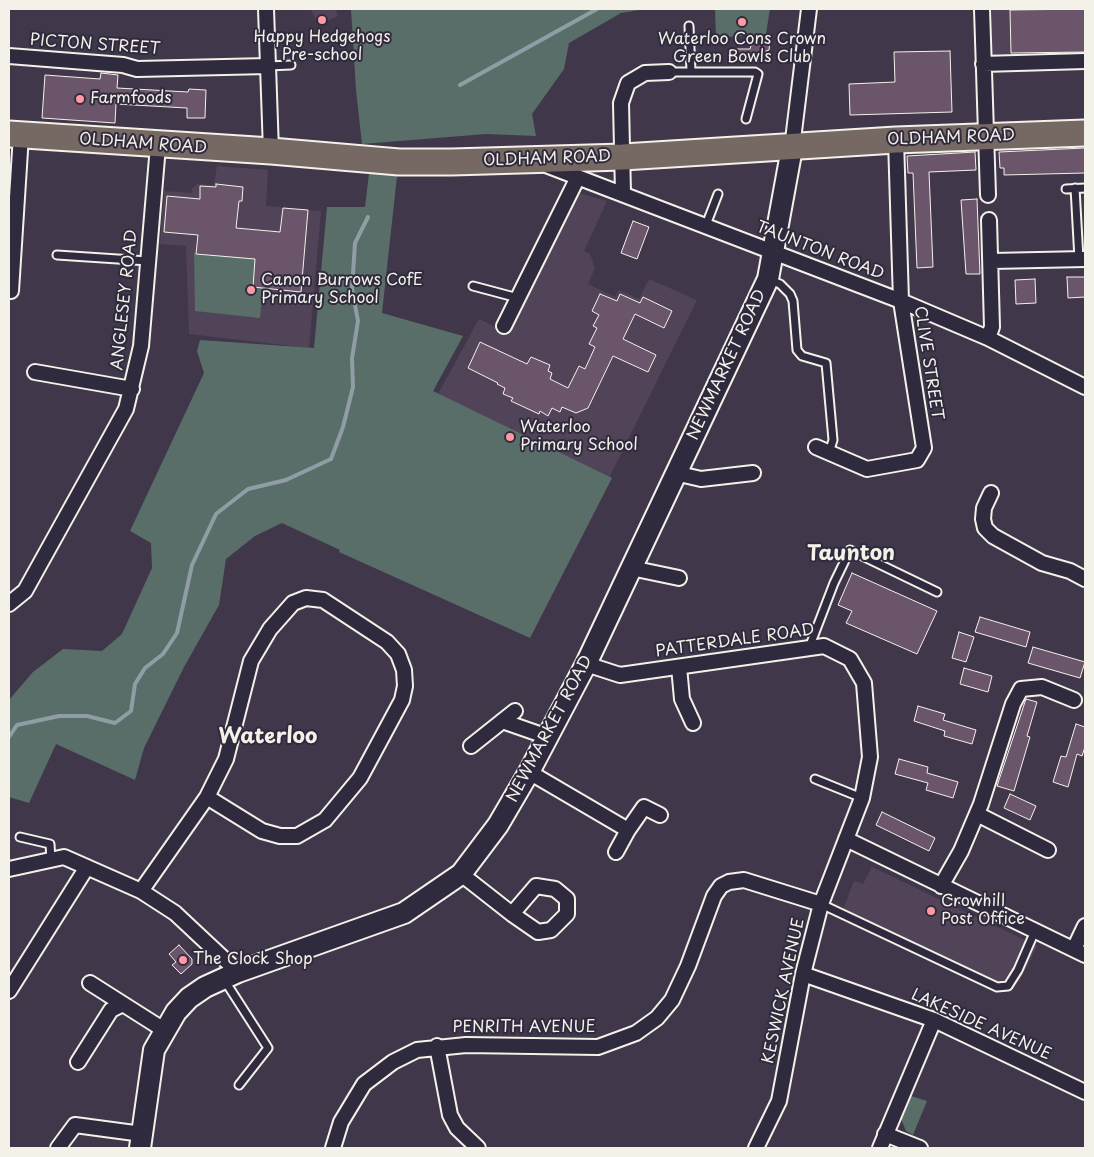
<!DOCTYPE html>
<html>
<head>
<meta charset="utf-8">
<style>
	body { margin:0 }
	#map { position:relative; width:1094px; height:1157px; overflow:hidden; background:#41374b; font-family:"Playpen Sans",sans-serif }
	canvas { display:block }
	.frame { position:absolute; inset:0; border:10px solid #f4f1e8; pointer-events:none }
</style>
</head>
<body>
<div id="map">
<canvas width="1094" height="1157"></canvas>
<div class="frame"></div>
</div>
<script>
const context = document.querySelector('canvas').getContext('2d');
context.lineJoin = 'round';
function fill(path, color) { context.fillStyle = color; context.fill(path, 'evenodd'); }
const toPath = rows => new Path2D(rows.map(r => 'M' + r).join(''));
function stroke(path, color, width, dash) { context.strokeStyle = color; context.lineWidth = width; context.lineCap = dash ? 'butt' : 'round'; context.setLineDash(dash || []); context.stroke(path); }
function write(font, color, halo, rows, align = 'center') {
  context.font = font + ' "Playpen Sans",sans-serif'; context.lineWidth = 4; context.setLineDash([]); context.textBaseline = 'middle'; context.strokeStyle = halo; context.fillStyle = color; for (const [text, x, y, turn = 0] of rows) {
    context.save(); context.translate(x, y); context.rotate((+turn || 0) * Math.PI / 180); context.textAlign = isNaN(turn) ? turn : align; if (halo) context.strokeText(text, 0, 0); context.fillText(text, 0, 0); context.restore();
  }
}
fill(toPath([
	[311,9,335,9,338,16,318,25],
	[992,9,1085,9,1085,58,992,62],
	[217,166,268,170,266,206,321,211,309,348,189,334,186,246,160,244,164,191,192,193,192,188,198,184,214,185],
	[575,192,607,201,584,251,590,254,595,268,588,284,615,297,619,290,639,299,649,279,697,300,534,630,339,552,437,396,479,319,505,332],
	[872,867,1037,946,1020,980,1010,989,997,991,840,917,854,881,863,884]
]), '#514458');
fill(toPath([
	[351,9,645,9,621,13,569,43,564,69,532,114,536,136,486,134,362,144,356,90],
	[715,9,770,9,766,34,716,38],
	[369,173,397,176,382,313,463,336,433,391,612,478,530,638,339,552,340,550,282,523,255,536,226,559,219,605,184,667,144,748,135,780,56,744,29,803,9,797,9,700,33,672,63,649,102,651,122,634,152,568,151,543,130,531,204,373,197,351,200,340,314,348,327,207,365,207],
	[194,253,255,259,254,287,263,286,260,318,195,311],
	[911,1096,927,1101,913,1135,906,1131,901,1119]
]), '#596e68');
stroke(toPath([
	[460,85,597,9],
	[9,737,17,725,59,716,87,716,115,723,131,711,135,684,145,668,163,654,177,633,192,565,216,514,248,489,286,480,331,459,343,427,353,387,352,358,358,321,352,289,355,243,368,217]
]), '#909da5', 4);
const building = toPath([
	[1085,9,1085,52,1011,53,1010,10,1085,9],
	[753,38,770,41,769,50,766,51,764,62,732,61,731,49,750,49,753,38],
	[950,51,952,112,850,115,849,84,895,82,894,52,950,51],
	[101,73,118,75,117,88,188,92,189,89,206,90,205,118,187,118,187,108,116,104,115,123,42,118,45,75,100,79,101,73],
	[1085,148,1085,173,1004,175,1004,168,1000,168,999,152,1085,148],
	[975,152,976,170,929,172,933,267,917,268,913,173,908,173,907,156,975,152],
	[216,184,243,187,242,201,239,201,236,228,280,232,283,208,308,210,301,292,253,287,255,259,196,254,198,235,164,232,167,196,200,199,200,186,216,187,216,184],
	[977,199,980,274,966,274,961,200,977,199],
	[633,221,649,227,637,259,621,253,633,221],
	[1067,277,1085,277,1085,297,1068,298,1067,277],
	[1035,279,1036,303,1016,304,1015,280,1035,279],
	[600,294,617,301,620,294,640,303,643,297,672,311,664,328,635,314,623,339,656,355,648,372,613,356,588,408,576,413,562,407,560,412,552,408,548,416,540,411,539,414,511,401,513,398,503,394,505,388,497,384,498,383,468,368,480,342,527,364,531,357,550,365,548,371,552,373,550,379,568,388,579,366,585,369,595,347,589,344,597,328,593,326,599,315,592,311,600,294],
	[852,573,937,611,917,654,846,623,852,611,838,605,852,573],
	[980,617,1030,632,1026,647,975,632,980,617],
	[959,632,974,637,966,662,952,658,959,632],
	[1033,647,1085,662,1080,678,1028,663,1033,647],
	[964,668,992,676,988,692,960,684,964,668],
	[1026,699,1037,702,1027,736,1030,737,1014,791,997,786,1026,699],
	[918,706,945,714,943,720,976,730,972,744,944,736,945,731,914,721,918,706],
	[1076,724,1085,727,1085,747,1082,756,1077,754,1068,787,1053,782,1061,756,1066,757,1076,724],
	[899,759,928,767,927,773,958,782,953,798,926,790,928,783,895,774,899,759],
	[1010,794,1036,806,1030,820,1004,808,1010,794],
	[882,812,935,838,929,851,876,825,882,812],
	[179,945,192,959,192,964,181,974,172,965,176,962,169,954,179,945]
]);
fill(building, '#6b556b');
stroke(building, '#f4f1e8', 1);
const lane = toPath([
	[689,26,691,71],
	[268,66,291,65],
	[669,72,755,72,758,74,746,119],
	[1075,188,1079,259],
	[1066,189,1085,188],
	[706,225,718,194],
	[57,255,148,261],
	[770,280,780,284,790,294,793,301,797,350,802,356,826,363,833,440,829,453],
	[473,286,518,298],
	[809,648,834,583,850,550,937,592],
	[815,779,862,798],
	[20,837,50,844,51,860],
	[821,904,997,987,1008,986,1018,970,1035,931],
	[225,981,268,1048,239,1085]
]);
const street = toPath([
	[266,9,271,151],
	[982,9,988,195],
	[9,56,123,65,137,69,268,66],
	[983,64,1085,61],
	[792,148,809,9],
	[546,165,901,301,988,338,1085,387],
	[623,193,621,103,628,83,645,73,669,72],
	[992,261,1085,259],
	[11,291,21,135],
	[504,326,578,177],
	[988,338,992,327,989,220],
	[35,372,132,389],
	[816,447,867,469,917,460,924,448,901,301,896,140],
	[675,473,701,479,753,473],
	[991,493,984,508,983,519,985,528,993,536,1042,563,1070,571,1085,579],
	[631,568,679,578],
	[9,604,25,591,126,409,141,346,158,146],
	[586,664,620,675,824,646,850,659,864,683,870,757,862,798,821,904,803,974,779,1101,756,1148],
	[679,667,682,699,693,723],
	[502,721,548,737],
	[471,746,515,711],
	[529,772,628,830,644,807,660,815],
	[977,814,1048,850],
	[846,839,1085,955],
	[616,852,628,830],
	[9,869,64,857,141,891,175,913,238,972],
	[461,874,512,914,538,932,551,930,567,914,567,899,555,889,536,886,512,914],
	[941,886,961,851,981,804,1013,704,1021,689,1042,687,1074,700],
	[141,891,207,797,226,759,251,661,270,629,293,603,306,598,323,600,387,642,398,654,404,670,405,686,402,700,360,778,325,820,297,836,280,836,262,831,207,797],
	[1074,949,1085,926],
	[803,974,934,1020,1085,1092],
	[90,983,123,1004],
	[9,991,87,867],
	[437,1046,450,1115,457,1128,478,1148],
	[78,1062,111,1010,123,1004,164,1030],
	[885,1134,920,1148],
	[58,1148,75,1125,142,1134],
	[333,1148,341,1122,364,1084,393,1062,417,1050,466,1045,598,1047,636,1033,657,1018,672,1000,688,966,714,896,721,886,729,882,744,880,821,904],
	[880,1148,934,1020]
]);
const secondary = toPath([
	[140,1148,154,1050,176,1012,189,998,205,987,238,972,404,913,461,874,498,825,529,772,586,664,768,279,792,148]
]);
const highway = toPath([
	[9,134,271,151,399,162,452,162,623,157,896,140,1085,133]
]);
stroke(lane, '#f4f1e8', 11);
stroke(street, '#f4f1e8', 18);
stroke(secondary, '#f4f1e8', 24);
stroke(highway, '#f4f1e8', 29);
stroke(lane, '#2f2a3d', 7);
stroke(street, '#2f2a3d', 14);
stroke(secondary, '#2f2a3d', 20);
stroke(highway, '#766964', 25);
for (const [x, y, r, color] of [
	[322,20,5,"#ff9aa2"],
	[742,22,5,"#ff9aa2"],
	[80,99,5,"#ff9aa2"],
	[251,290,5,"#ff9aa2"],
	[510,437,5,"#ff9aa2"],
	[931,911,5,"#ff9aa2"],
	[183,960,5,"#ff9aa2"]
]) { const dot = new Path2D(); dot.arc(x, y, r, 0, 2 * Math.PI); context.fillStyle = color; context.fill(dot); stroke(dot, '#2f2a3d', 2); }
write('16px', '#f4f1e8', '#2f2a3d', [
	["Happy Hedgehogs",322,38,"center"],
	["Pre-school",322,56,"center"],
	["Waterloo Cons Crown",742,40,"center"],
	["Green Bowls Club",742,58,"center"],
	["Farmfoods",90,99],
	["Canon Burrows CofE",261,281],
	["Primary School",261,299],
	["Waterloo",520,428],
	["Primary School",520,446],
	["Crowhill",941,902],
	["Post Office",941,920],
	["The Clock Shop",193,960]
], 'left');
write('16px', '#f4f1e8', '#2f2a3d', [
	["PICTON STREET",95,45,4],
	["OLDHAM ROAD",951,138,-2],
	["OLDHAM ROAD",143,144,4],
	["OLDHAM ROAD",547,159,-2],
	["TAUNTON ROAD",820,251,21],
	["ANGLESEY ROAD",125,300,-84],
	["CLIVE STREET",928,363,81],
	["NEWMARKET ROAD",727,365,-65],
	["PATTERDALE ROAD",735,641,-8],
	["NEWMARKET ROAD",550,729,-62],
	["KESWICK AVENUE",784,991,-78],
	["LAKESIDE AVENUE",981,1025,24],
	["PENRITH AVENUE",524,1028]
]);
write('bold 21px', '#f4f1e8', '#2f2a3d', [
	["Taunton",851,554],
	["Waterloo",268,737]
]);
</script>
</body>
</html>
